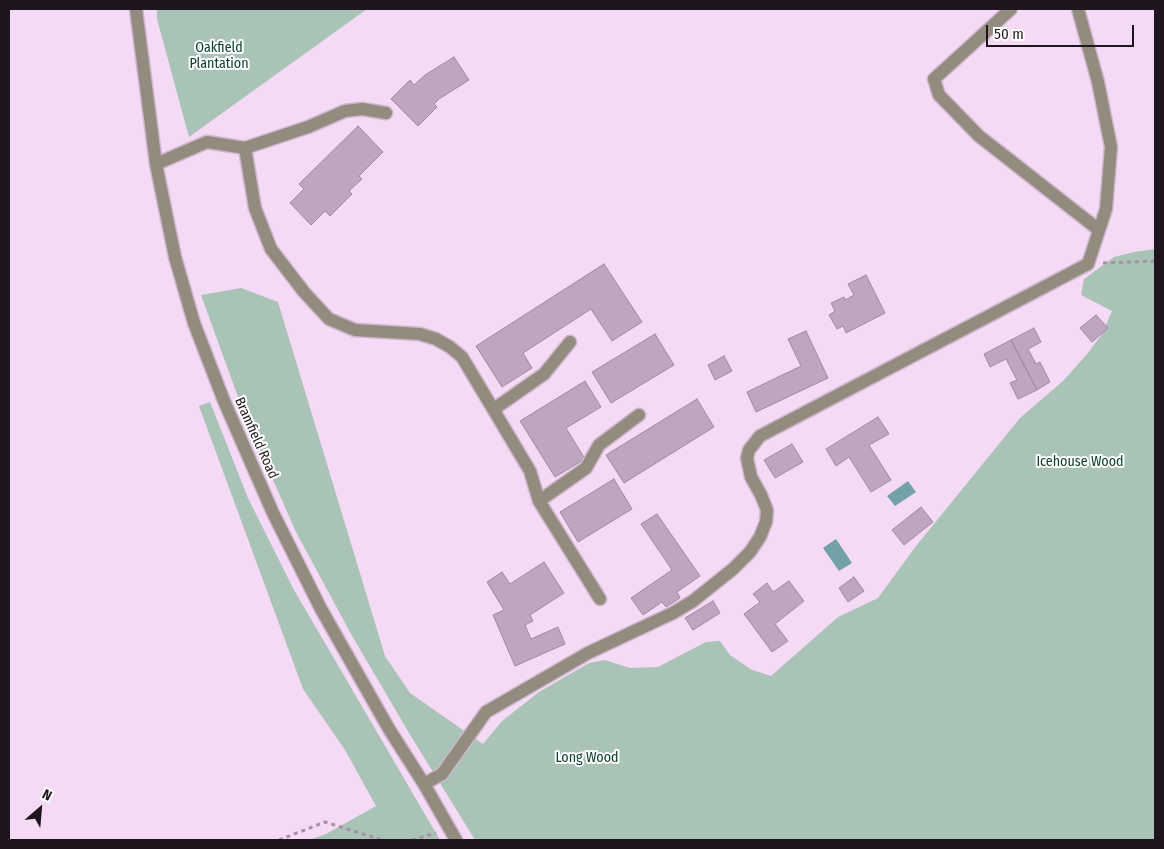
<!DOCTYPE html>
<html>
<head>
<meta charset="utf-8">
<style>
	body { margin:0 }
	#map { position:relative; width:1164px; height:849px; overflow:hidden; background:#f5daf5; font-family:"Fira Sans Condensed",sans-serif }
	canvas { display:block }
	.frame { position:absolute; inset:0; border:10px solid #1e151e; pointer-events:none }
	.north { position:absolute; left:15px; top:784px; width:50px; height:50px; -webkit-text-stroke:4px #fff; paint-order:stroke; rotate:27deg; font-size:14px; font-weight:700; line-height:20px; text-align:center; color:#1e151e }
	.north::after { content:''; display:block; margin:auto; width:18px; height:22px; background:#1e151e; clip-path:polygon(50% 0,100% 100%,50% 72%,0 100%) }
	.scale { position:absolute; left:986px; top:25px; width:148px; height:22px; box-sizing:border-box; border:2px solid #1e151e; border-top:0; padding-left:6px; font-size:15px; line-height:18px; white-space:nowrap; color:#1e151e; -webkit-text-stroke:4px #fff; paint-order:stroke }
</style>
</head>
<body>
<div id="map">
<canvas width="1164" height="849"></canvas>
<div class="frame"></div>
<div class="north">N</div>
<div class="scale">50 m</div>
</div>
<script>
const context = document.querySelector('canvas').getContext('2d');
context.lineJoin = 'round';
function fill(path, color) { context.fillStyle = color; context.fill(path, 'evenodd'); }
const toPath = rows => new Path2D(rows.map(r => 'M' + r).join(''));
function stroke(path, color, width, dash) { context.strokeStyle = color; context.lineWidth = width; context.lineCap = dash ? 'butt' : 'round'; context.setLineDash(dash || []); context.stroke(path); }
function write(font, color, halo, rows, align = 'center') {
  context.font = font + ' "Fira Sans Condensed",sans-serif'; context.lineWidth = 4; context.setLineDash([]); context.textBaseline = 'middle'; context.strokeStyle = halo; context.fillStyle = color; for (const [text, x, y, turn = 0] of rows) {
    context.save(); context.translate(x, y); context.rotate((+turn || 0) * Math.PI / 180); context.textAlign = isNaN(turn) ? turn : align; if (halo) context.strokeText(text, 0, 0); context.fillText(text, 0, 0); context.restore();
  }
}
fill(toPath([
	[157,9,367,9,189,137,157,19],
	[1155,249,1155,840,475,840,409,733,351,634,296,532,246,419,201,295,241,288,278,302,385,656,410,693,483,744,502,721,539,692,589,663,605,660,630,668,658,667,706,642,720,641,730,655,752,670,771,676,838,617,878,598,916,546,1020,418,1063,381,1088,353,1102,334,1112,311,1081,295,1084,279,1114,257,1134,252],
	[210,402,248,498,294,590,440,840,309,840,326,834,376,806,345,750,303,689,199,406]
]), '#aac3b7');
fill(toPath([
	[908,481,916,492,895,506,887,496],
	[836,539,852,563,839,571,823,548]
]), '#73a2a6');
const building = toPath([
	[454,57,469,80,439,99,434,104,437,107,418,126,391,99,410,80,414,85,425,75,454,57],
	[358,126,383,152,359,176,362,179,349,191,352,194,330,216,325,211,311,225,290,203,304,189,299,184,358,126],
	[604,264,642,322,612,341,591,309,523,353,532,368,502,387,476,346,604,264],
	[866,275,885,313,846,333,843,326,837,329,829,315,835,311,831,303,844,297,845,300,854,295,848,284,866,275],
	[1096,315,1108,328,1092,342,1080,328,1096,315],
	[1034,328,1041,342,1028,349,1036,364,1040,362,1050,382,1037,390,1011,340,1034,328],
	[806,331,828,378,756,412,747,392,801,366,788,339,806,331],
	[655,334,674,365,611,403,592,372,655,334],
	[1011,340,1037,390,1018,399,1010,383,1017,380,1006,359,990,367,984,354,1011,340],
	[724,356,732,371,715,380,708,365,724,356],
	[585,381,601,407,566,428,585,459,555,477,520,421,585,381],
	[697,399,714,427,624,483,606,455,697,399],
	[878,417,889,434,869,445,891,480,871,492,849,457,836,466,826,449,878,417],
	[792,444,803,462,775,478,764,460,792,444],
	[614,479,632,509,578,542,560,512,614,479],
	[921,507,933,522,904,545,892,530,921,507],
	[657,514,700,576,677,592,680,598,666,607,662,602,643,615,631,598,672,570,641,524,657,514],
	[544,562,564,593,530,615,533,621,525,625,531,639,558,627,565,644,515,666,493,615,504,610,487,582,502,572,510,584,544,562],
	[854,577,864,591,848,602,839,588,854,577],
	[789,581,804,601,775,624,788,641,772,652,744,614,760,602,753,594,767,583,773,592,789,581],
	[713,601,720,613,693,630,685,618,713,601]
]);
fill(building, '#bfa6c0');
stroke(building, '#a089a2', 1);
const minor = toPath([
	[136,9,156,164,175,257,194,323,224,401,273,513,321,609,389,729,424,784,456,840],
	[1011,9,934,79,939,95,979,136,1099,230],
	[245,148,308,127,345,111,362,109,386,113],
	[156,164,207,142,245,148,255,208,271,249,304,292,329,319,355,330,420,334,436,339,450,347,462,357,530,471,539,501,600,599],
	[494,409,544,374,570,342],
	[539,501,586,468,599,445,639,415],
	[424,784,442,774,486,712,588,653,673,613,693,601,733,569,750,552,760,537,766,522,767,510,761,495,751,477,747,458,749,450,760,436,1088,264,1106,209,1111,147,1098,82,1078,9]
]);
stroke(minor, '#ceb7ce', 15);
stroke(toPath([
	[1103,263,1155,261],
	[279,840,325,822,382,840],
	[412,840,436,833]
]), '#a591a5', 3, [4, 4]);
stroke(minor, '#938b7e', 12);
write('14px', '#0b412d', '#fff', [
	["Oakfield",219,48],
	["Plantation",219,64],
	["Icehouse Wood",1080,462],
	["Long Wood",587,758]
]);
write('14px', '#1e151e', '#fff', [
	["Bramfield Road",256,438,66]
]);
</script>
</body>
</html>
